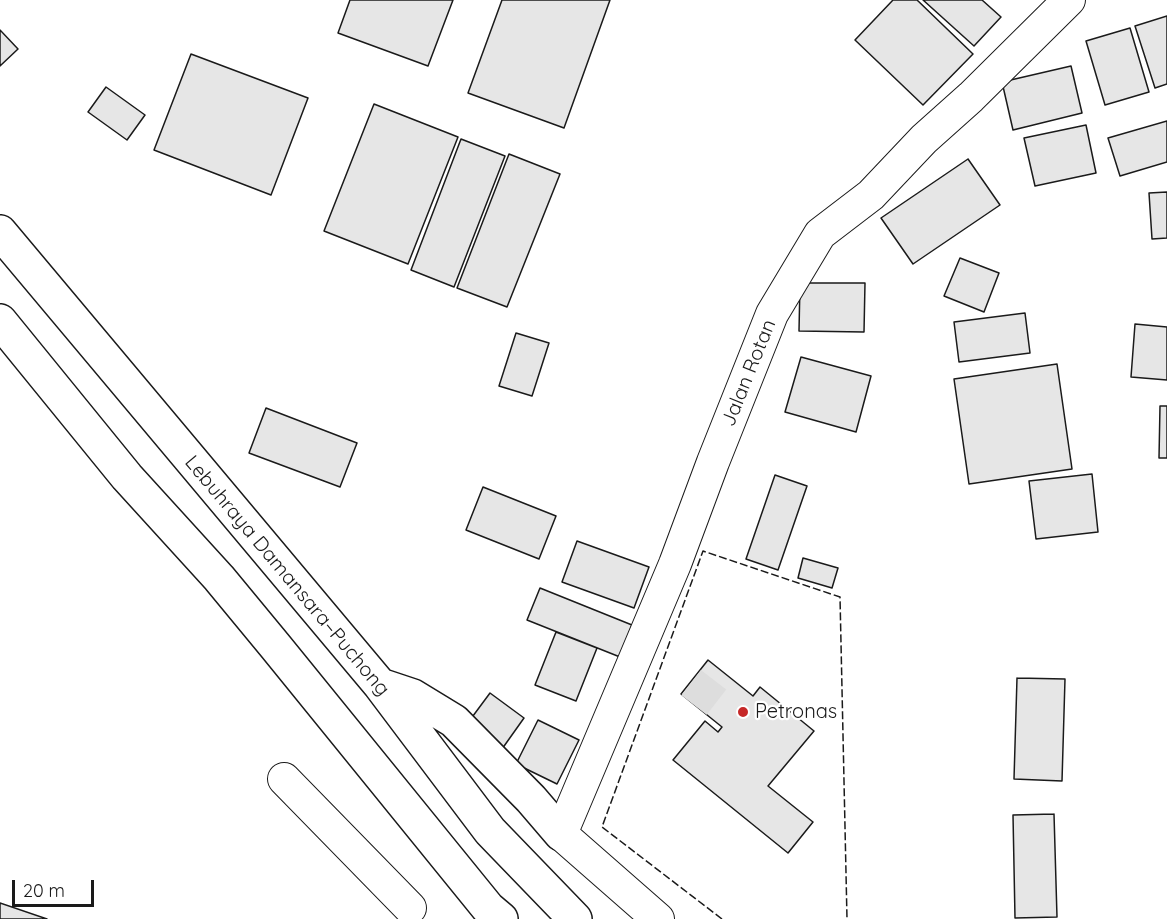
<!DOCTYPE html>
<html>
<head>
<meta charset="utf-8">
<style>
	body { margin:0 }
	#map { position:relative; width:1167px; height:919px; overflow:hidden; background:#fff; font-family:Quicksand,sans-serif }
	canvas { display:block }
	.scale { position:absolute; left:12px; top:880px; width:82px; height:27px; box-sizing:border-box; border:3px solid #1a1a1a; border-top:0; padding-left:8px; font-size:18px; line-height:21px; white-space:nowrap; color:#1a1a1a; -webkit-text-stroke:4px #fff; paint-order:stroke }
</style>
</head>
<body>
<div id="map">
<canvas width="1167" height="919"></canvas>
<div class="scale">20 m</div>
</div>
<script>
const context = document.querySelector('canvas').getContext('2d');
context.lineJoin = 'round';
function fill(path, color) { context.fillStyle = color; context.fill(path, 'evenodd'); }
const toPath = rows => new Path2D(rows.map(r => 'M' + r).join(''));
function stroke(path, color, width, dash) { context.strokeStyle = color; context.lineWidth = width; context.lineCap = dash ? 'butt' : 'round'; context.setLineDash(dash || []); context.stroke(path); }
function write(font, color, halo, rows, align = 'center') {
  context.font = font + ' Quicksand,sans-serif'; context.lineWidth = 4.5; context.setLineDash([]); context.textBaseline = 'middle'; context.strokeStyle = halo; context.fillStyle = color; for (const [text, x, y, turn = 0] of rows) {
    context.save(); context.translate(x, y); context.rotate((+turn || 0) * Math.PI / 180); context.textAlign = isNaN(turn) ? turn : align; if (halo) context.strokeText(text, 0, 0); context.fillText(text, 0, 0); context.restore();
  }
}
const building = toPath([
	[350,0,453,0,428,66,338,33,350,0],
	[502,0,610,0,564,128,468,93,502,0],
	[893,0,917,0,973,54,923,105,855,40,893,0],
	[923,0,982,0,1001,17,974,46,923,0],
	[1167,16,1167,84,1155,88,1135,26,1167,16],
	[1130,28,1149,92,1105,105,1086,41,1130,28],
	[0,30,18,49,0,66,0,30],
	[191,54,308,98,271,195,154,150,191,54],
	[1071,66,1082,113,1013,130,1002,82,1071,66],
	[106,87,145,115,127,140,88,112,106,87],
	[374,104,458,137,408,264,324,231,374,104],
	[1167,121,1167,162,1120,176,1108,138,1167,121],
	[1086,125,1096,173,1035,186,1024,138,1086,125],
	[461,139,505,156,454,287,411,270,461,139],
	[509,154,560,174,507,307,457,288,509,154],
	[968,159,1000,205,913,264,881,218,968,159],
	[1167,192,1167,238,1152,239,1149,193,1167,192],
	[960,258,999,273,984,312,944,296,960,258],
	[800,283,865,283,864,332,799,331,800,283],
	[1025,313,1030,353,959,362,954,322,1025,313],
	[1135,324,1167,327,1167,380,1131,377,1135,324],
	[516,333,549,343,532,396,499,386,516,333],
	[801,357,871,376,856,432,785,412,801,357],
	[1057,364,1072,469,969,484,954,379,1057,364],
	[1160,406,1167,406,1167,458,1159,458,1160,406],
	[266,408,357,443,340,487,249,453,266,408],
	[1092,474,1098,532,1036,539,1029,481,1092,474],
	[775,475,807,486,778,570,746,559,775,475],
	[483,487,556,516,539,559,466,530,483,487],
	[577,541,649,567,634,608,562,582,577,541],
	[803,558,838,568,832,588,798,578,803,558],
	[540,588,632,625,620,657,527,620,540,588],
	[556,632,597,648,576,701,535,685,556,632],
	[708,660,753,696,760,687,814,731,768,786,813,822,788,853,673,760,705,721,718,732,722,727,681,694,708,660],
	[1017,678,1065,679,1062,781,1014,779,1017,678],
	[490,693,524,718,502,749,467,724,490,693],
	[538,720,579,740,557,784,516,764,538,720],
	[1054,814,1057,917,1015,918,1013,815,1054,814],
	[0,903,47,919,0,919,0,903]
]);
fill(building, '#e6e6e6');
stroke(building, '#1a1a1a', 1.5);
stroke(toPath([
	[694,705,721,670]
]), '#ddd', 32, [32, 16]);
const minor = toPath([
	[284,779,410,908],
	[658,919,561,834,675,564,713,462,772,314,820,234,871,195,924,139,971,97,1069,0]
]);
const highway = toPath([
	[0,232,380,685,490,831,575,919],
	[0,321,127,477,219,578,276,647,488,908,501,919],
	[380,685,413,696,454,721,531,799,561,834]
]);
stroke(minor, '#1a1a1a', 34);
stroke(highway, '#1a1a1a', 36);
stroke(minor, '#fff', 32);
stroke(highway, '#fff', 33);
stroke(toPath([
	[722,919,602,827,703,551,840,597,847,919]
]), '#1a1a1a', 1.5, [8, 3]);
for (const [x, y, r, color] of [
	[743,712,6,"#c62828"]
]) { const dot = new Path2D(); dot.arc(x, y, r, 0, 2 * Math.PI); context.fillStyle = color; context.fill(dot); stroke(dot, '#fff', 2); }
write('20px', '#1a1a1a', '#fff', [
	["Jalan Rotan",749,373,-68],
	["Lebuhraya Damansara–Puchong",287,576,50]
]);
write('20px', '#1a1a1a', '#fff', [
	["Petronas",755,712]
], 'left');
</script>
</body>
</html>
